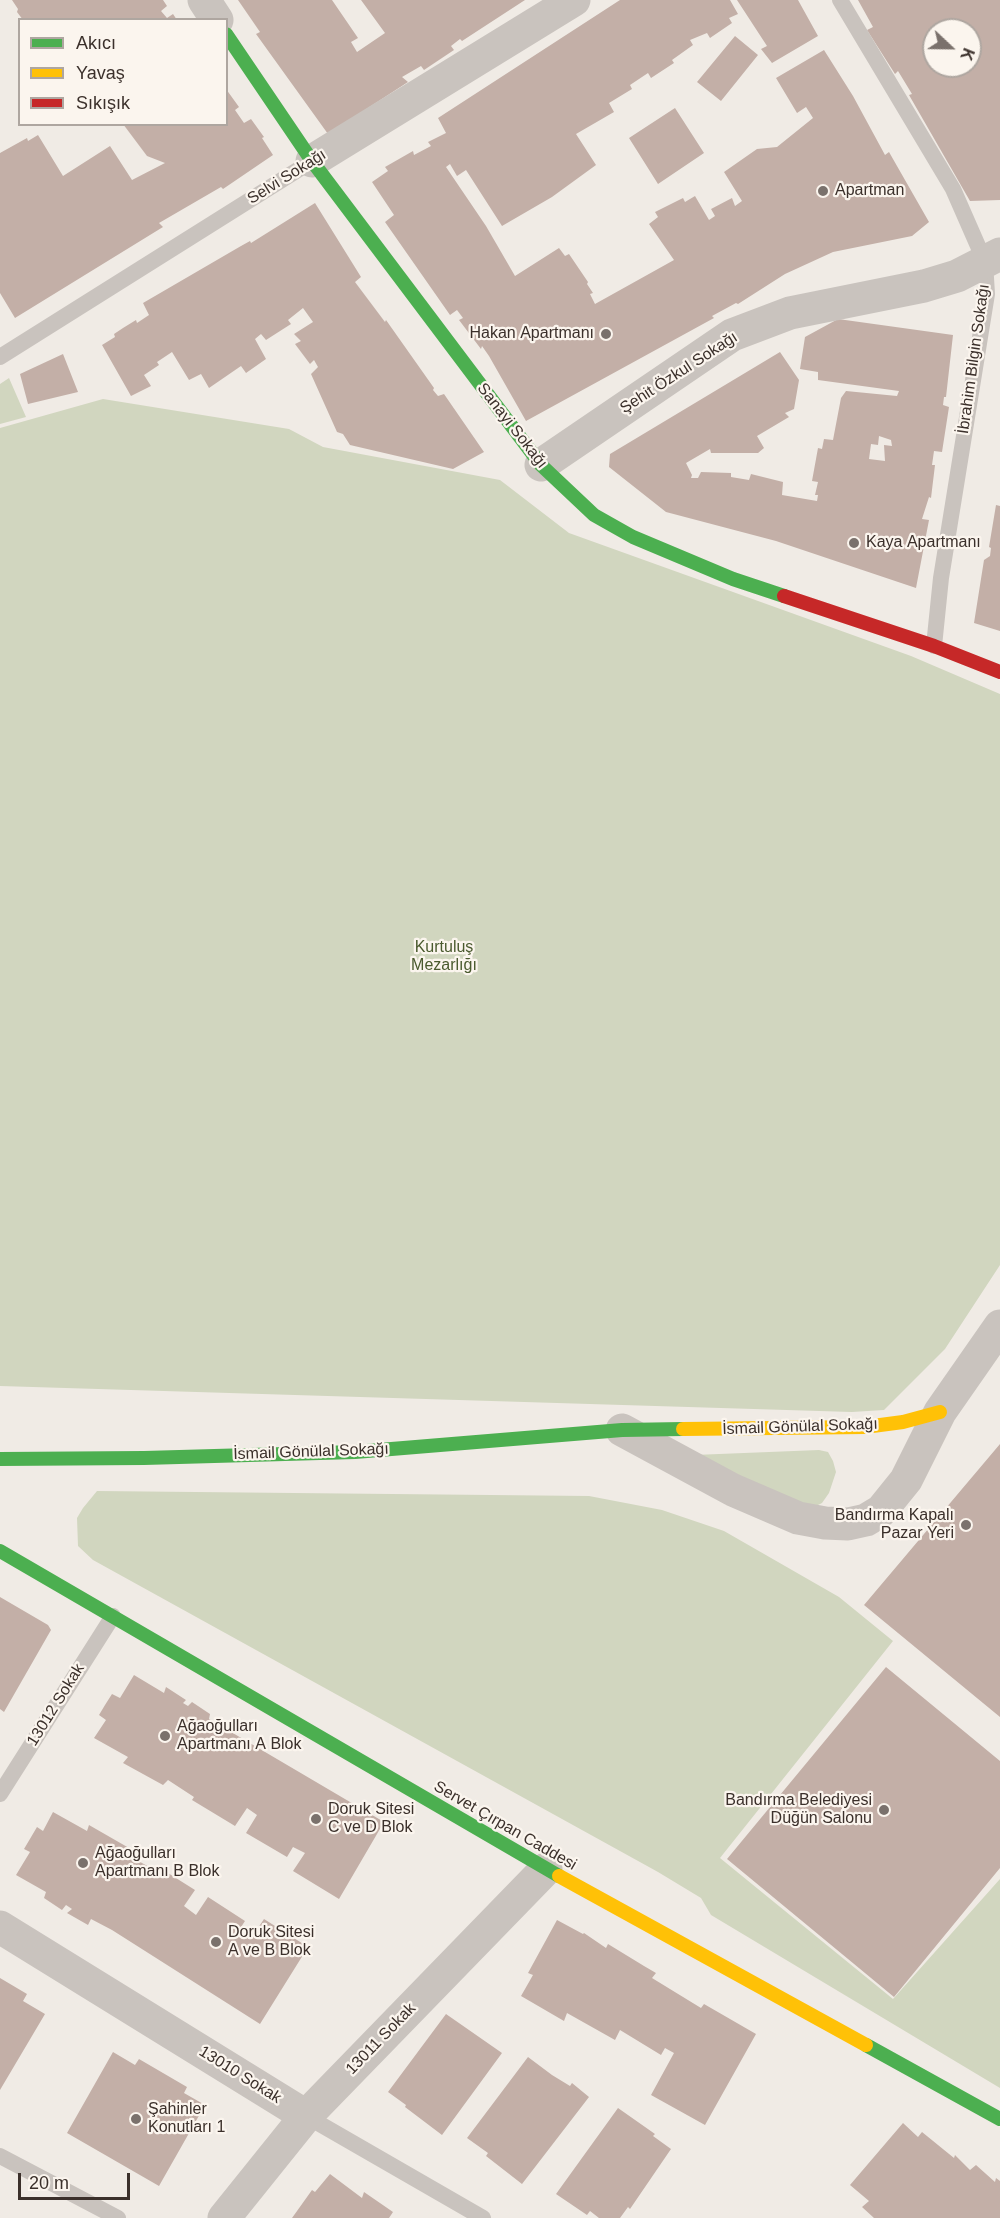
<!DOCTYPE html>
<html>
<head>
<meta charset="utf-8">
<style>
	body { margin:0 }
	#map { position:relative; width:1000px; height:2218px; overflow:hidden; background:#f0ebe5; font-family:Arial,sans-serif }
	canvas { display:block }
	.legend { position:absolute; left:18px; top:18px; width:210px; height:108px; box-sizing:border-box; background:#fbf5ee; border:2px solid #aea6a0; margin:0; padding:8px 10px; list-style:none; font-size:18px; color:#3b302b }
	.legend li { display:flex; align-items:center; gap:12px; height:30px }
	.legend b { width:30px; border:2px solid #aea6a0 }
	.north { position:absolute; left:922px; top:18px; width:60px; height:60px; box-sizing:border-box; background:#fbf5ee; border:2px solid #aea6a0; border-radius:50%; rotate:112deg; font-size:16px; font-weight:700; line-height:24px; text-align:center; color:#3b302b }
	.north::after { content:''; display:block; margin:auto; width:21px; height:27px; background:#7a716c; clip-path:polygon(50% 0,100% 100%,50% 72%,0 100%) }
	.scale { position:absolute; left:18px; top:2173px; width:112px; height:27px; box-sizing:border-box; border:3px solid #3b302b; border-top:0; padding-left:8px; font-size:18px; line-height:21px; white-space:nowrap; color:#3b302b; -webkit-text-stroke:4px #fbf5ee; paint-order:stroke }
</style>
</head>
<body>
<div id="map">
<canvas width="1000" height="2218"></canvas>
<ul class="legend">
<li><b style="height:8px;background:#4caf50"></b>Akıcı</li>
<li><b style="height:8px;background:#ffc107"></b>Yavaş</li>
<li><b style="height:8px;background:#c62828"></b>Sıkışık</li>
</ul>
<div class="north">K</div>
<div class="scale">20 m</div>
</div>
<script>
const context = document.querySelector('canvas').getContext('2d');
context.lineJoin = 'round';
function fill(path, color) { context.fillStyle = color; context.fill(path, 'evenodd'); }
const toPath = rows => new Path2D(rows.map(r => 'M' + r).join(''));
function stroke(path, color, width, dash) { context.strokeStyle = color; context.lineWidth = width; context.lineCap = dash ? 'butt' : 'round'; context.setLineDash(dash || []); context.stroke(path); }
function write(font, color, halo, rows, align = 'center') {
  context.font = font + ' Arial,sans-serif'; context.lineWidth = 4.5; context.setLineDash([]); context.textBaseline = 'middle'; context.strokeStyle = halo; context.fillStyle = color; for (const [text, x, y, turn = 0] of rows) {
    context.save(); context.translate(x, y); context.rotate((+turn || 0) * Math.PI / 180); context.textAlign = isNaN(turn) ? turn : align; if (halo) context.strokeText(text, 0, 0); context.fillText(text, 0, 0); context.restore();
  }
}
fill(toPath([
	[9,378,26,417,0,424,0,384],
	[103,399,289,429,323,447,500,480,569,533,911,656,1000,694,1000,1265,945,1349,884,1410,852,1412,0,1386,0,428],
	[819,1450,828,1452,833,1461,836,1472,829,1493,822,1503,812,1508,669,1456],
	[97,1491,589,1496,662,1510,724,1531,839,1597,893,1641,720,1858,893,1999,1000,1879,1000,2088,711,1915,701,1898,658,1872,93,1560,78,1546,77,1518,83,1508]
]), '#d1d6bf');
fill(toPath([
	[12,0,163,0,167,6,161,11,167,18,173,14,177,20,23,20,17,12,18,9],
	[238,0,332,0,358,38,351,42,357,52,385,33,361,0,525,0,462,41,460,39,451,46,454,50,424,70,421,66,402,77,408,82,328,134,256,34,260,32],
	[620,0,730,0,738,14,729,18,732,23,710,38,707,33,690,40,693,45,672,60,674,63,651,78,648,73,630,85,632,89,609,103,614,112,576,134,596,165,552,197,502,226,466,170,457,176,450,164,446,167,486,226,515,276,559,248,565,256,569,254,588,282,587,284,593,293,590,294,595,304,674,260,649,224,658,217,655,212,683,198,685,202,695,196,709,220,715,216,711,209,732,198,735,206,742,201,724,172,757,149,777,147,813,118,806,107,797,113,776,78,824,50,853,96,885,155,889,152,929,222,912,236,833,252,785,274,738,304,736,303,712,316,714,318,526,421,489,356,482,346,481,349,459,320,463,318,457,310,450,315,385,222,394,215,372,182,388,171,385,167,413,151,414,155,431,146,428,142,446,133,438,118],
	[737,0,798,0,818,36,772,63,761,49,767,46],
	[858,0,1000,0,1000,200,970,201,909,95,912,94,898,71,895,74,867,30,873,27],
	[934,30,970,30,970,66,934,66],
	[735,36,758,55,721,101,697,82],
	[226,89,239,107,235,110,244,123,251,119,264,137,262,138,273,155,223,189,221,187,159,223,163,227,15,318,0,293,0,153,27,138,28,141,38,135,63,176,110,146,132,180,165,163,147,156,123,124,226,124],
	[675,108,704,153,658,184,629,138],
	[315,203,361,277,355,282,385,322,386,320,434,388,433,390,438,396,444,394,484,452,453,469,350,445,343,434,337,432,311,374,318,367,314,360,310,364,295,344,301,341,294,334,313,322,303,308,288,320,291,324,266,340,261,334,255,339,266,359,246,373,241,366,209,388,201,374,189,380,172,352,157,362,159,365,144,375,151,386,131,396,102,345,115,337,114,334,123,328,136,320,137,323,149,315,143,303,241,246,250,241,251,243],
	[838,319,953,335,946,397,944,397,943,405,949,407,942,452,934,451,932,465,935,465,931,498,929,497,922,519,929,520,916,588,776,541,666,512,609,467,610,454,780,352,799,380,794,409,785,413,789,417,757,436,764,448,758,453,711,453,710,449,686,463,692,475,691,478,698,478,701,472,731,473,731,477,749,480,751,474,783,482,782,495,817,501,818,495,815,495,818,482,812,481,818,448,822,449,824,439,833,440,841,398,846,391,897,396,899,391,818,380,818,372,800,369,805,337],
	[879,436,891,440,892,446,884,445,885,461,869,459,871,444,878,445],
	[63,354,78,392,28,404,20,374],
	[996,505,1000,506,1000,631,974,623,984,560,990,556,991,548,989,547],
	[1000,1444,1000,1717,864,1605],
	[0,1597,48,1625,51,1630,4,1712,0,1709],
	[886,1667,1000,1761,1000,1868,894,1997,727,1859],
	[134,1675,164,1693,166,1687,186,1700,183,1703,188,1706,192,1702,210,1714,209,1719,384,1822,339,1899,293,1871,305,1853,293,1847,287,1857,246,1833,257,1815,247,1808,235,1826,192,1800,194,1797,168,1780,163,1785,123,1763,128,1757,94,1738,106,1720,99,1715,105,1705,112,1694,120,1698],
	[53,1812,87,1831,89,1825,129,1848,126,1854,158,1872,160,1868,195,1890,184,1906,196,1915,208,1897,245,1921,239,1930,252,1937,264,1919,308,1947,260,2024,112,1930,91,1919,88,1925,67,1913,72,1909,66,1905,62,1910,44,1898,46,1892,16,1875,30,1852,24,1849,37,1827,43,1831],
	[557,1920,583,1934,584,1933,606,1948,608,1944,644,1966,656,1973,652,1978,701,2008,704,2004,756,2034,705,2125,651,2095,674,2053,665,2048,661,2055,620,2030,615,2040,567,2013,564,2021,521,1996,533,1975,528,1973],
	[0,1978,27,1994,23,2001,45,2014,0,2090],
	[446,2014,502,2053,442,2135,405,2107,406,2105,388,2092],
	[113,2052,135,2065,139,2059,187,2087,184,2093,205,2105,159,2186,67,2133],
	[528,2057,552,2075,570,2086,572,2083,589,2097,522,2184,486,2156,488,2153,467,2138],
	[618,2108,655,2134,653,2136,671,2149,630,2209,628,2207,620,2218,599,2218,590,2211,587,2215,556,2194],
	[903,2123,918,2137,922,2132,954,2158,955,2155,970,2170,976,2165,995,2182,996,2178,1000,2181,1000,2218,874,2218,862,2207,869,2201,850,2185],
	[330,2174,362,2198,364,2192,393,2212,389,2218,292,2218,312,2190,315,2192]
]), '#c3afa7');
stroke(toPath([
	[840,0,953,189,985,262,987,294,941,578,934,646],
	[0,357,312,161],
	[0,1794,113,1616],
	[306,2116,483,2218],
	[0,2156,118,2218]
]), '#c9c3be', 16);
stroke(toPath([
	[204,0,217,20],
	[312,161,574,0],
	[541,465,732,335,790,313,924,286,957,276,1000,254],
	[622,1430,733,1490,798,1518,825,1523,848,1524,866,1520,881,1511,906,1480,940,1412,1000,1326],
	[0,1927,306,2116],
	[224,2218,306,2116,546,1869]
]), '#c9c3be', 33);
stroke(toPath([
	[226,34,312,161,541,465,594,515,633,537,733,579,784,596],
	[0,1459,144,1458,355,1452,622,1430,683,1429],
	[0,1551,559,1876],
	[866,2045,1000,2119]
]), '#4caf50', 14);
stroke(toPath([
	[683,1429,865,1427,903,1422,940,1412],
	[559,1876,866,2045]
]), '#ffc107', 14);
stroke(toPath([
	[784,596,934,646,1000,672]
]), '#c62828', 14);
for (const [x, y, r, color] of [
	[823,191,6,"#7a716c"],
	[606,334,6,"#7a716c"],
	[854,543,6,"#7a716c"],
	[966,1525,6,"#7a716c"],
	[165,1736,6,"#7a716c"],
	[884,1810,6,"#7a716c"],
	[316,1819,6,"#7a716c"],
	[83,1863,6,"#7a716c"],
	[216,1942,6,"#7a716c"],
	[136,2119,6,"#7a716c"]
]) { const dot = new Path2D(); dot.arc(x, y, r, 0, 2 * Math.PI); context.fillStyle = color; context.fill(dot); stroke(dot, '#fbf5ee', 2); }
write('16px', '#3b302b', '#fbf5ee', [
	["Selvi Sokağı",287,177,-32],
	["İbrahim Bilgin Sokağı",974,359,-82],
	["Şehit Özkul Sokağı",679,373,-33],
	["Sanayi Sokağı",512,426,52],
	["İsmail Gönülal Sokağı",800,1427,-2],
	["İsmail Gönülal Sokağı",311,1452,-2],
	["13012 Sokak",56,1705,-58],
	["Servet Çırpan Caddesi",505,1826,30],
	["13011 Sokak",381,2039,-46],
	["13010 Sokak",240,2075,32]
]);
write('16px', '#3b302b', '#fbf5ee', [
	["Apartman",835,191],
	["Hakan Apartmanı",594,334,"right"],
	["Kaya Apartmanı",866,543],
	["Bandırma Kapalı",954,1516,"right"],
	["Pazar Yeri",954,1534,"right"],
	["Ağaoğulları",177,1727],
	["Apartmanı A Blok",177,1745],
	["Bandırma Belediyesi",872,1801,"right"],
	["Düğün Salonu",872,1819,"right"],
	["Doruk Sitesi",328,1810],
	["C ve D Blok",328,1828],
	["Ağaoğulları",95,1854],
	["Apartmanı B Blok",95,1872],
	["Doruk Sitesi",228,1933],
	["A ve B Blok",228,1951],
	["Şahinler",148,2110],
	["Konutları 1",148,2128]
], 'left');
write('16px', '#4a5a2e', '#fbf5ee', [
	["Kurtuluş",444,948],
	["Mezarlığı",444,966]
]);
</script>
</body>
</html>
